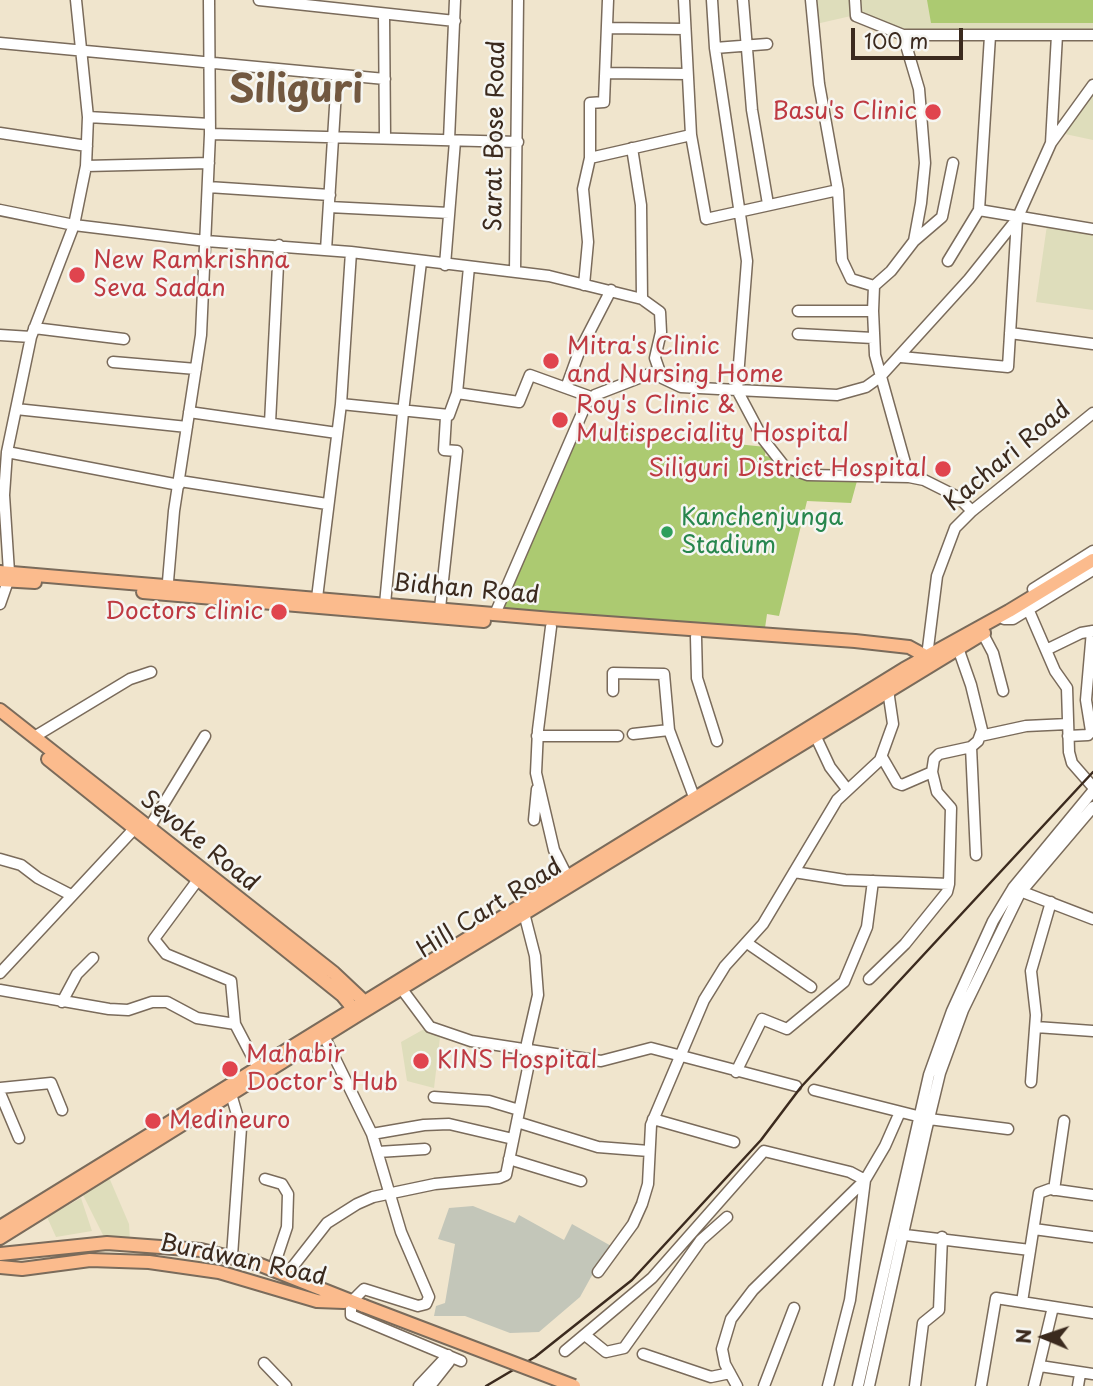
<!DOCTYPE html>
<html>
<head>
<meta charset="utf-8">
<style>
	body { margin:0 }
	#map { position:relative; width:1093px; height:1386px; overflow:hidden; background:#f0e5cd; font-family:"Playpen Sans",sans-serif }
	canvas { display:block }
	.north { position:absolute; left:1009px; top:1302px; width:70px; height:70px; -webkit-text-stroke:5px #f6f6f2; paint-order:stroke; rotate:272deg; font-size:19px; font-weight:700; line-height:28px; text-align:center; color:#3b2a1e }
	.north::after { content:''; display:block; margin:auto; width:24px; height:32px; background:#3b2a1e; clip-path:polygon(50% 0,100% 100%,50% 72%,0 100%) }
	.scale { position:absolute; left:851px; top:28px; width:112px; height:32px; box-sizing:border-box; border:4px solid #3b2a1e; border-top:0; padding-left:9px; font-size:21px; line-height:24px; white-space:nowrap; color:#3b2a1e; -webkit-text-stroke:5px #f6f6f2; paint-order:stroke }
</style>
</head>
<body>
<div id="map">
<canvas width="1093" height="1386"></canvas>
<div class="north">N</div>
<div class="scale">100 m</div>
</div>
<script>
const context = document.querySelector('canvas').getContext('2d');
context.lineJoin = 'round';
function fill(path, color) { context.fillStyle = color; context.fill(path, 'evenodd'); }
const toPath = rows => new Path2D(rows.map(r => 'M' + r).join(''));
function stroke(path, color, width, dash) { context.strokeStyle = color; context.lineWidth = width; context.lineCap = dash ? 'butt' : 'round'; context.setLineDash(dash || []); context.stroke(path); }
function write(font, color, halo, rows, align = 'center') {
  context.font = font + ' "Playpen Sans",sans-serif'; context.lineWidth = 5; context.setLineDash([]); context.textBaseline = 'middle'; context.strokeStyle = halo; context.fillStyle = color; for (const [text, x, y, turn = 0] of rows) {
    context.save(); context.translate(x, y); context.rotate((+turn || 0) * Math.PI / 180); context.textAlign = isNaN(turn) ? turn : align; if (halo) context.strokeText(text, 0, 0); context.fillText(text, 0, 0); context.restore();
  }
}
fill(toPath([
	[814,0,849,0,851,16,816,24],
	[858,0,1093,0,1093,30,907,31,858,11],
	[1093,92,1093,140,1065,134],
	[1047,225,1093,232,1093,310,1036,302],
	[426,1028,440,1037,434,1088,407,1081,401,1042],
	[108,1175,129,1224,130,1241,106,1241,82,1193],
	[81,1198,92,1231,56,1237,47,1217]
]), '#deddbb');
fill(toPath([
	[473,1206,515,1223,519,1215,564,1240,572,1224,613,1247,596,1268,580,1297,539,1332,510,1333,465,1316,434,1316,436,1306,445,1303,455,1244,438,1239,449,1208]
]), '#c3c6b9');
fill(toPath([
	[927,0,1093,0,1093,23,931,23],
	[580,428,766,447,765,456,772,457,784,474,857,481,851,503,807,501,779,616,767,614,765,628,499,611]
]), '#acca71');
const minor = toPath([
	[259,0,455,21],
	[684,0,691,135,706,219,838,190],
	[712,0,715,48,747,261,737,390,837,395,866,387,880,377,969,279,1017,219,1051,143,1093,85],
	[743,0,752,110,768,204],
	[811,0,819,84,838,190,842,260,851,279,874,286],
	[855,0,856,16,903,35,1093,35],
	[384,14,385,137],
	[608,28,685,29],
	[903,35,919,89,925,163,921,203,914,241,891,271,874,286,873,311,875,355,909,477],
	[0,43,385,79],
	[715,48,767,44],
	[606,73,687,74],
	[88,117,210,124],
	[0,133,87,146],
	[210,134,518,142],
	[449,140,455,0],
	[1051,143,1057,35],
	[632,148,641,205,642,299],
	[590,158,691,135],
	[86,166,209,163],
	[208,187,330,195],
	[329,207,449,213],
	[0,210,74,225,206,241,351,252,549,276,642,299,660,312,661,332,655,358,662,378,681,387,737,390,763,439,785,467,808,475,909,477,924,480,958,497,972,511],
	[979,210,1093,229],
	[914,241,942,217,953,163],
	[326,250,337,75],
	[948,261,979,210,990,36],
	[445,265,455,141],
	[515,272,518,0],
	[584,285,588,242,583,189,590,158,590,103,604,102,608,0],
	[798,311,873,311],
	[34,328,124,339],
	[1010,333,1093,344],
	[798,334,873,338],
	[0,335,31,337],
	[901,357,1008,367,1017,219],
	[113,362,196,369],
	[566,388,579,352,611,290],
	[457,393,519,402,530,375,591,397],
	[341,404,449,415,457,393,469,267],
	[16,409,187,427],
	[189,412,337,433],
	[270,423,279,245],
	[7,452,179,485],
	[180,481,327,504],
	[9,572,4,495,7,452,31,337,74,225,86,166,88,117,76,0],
	[1033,589,1093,551],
	[167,593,174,511,201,335,210,134,209,0],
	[317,598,341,404,351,252],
	[0,604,8,581],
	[385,604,403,412,421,262],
	[440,608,457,451,444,450,446,417],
	[1029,611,1055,671,1067,688,1069,752,1072,763,1093,787],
	[495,614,586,404,595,395,657,371],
	[1004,619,1013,619,1093,570],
	[551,627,538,730,536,773,554,850,567,876],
	[983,634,993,653,1003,691],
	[696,637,697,678,717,741],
	[1046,650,1081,633,1093,631],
	[927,656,937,576,955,528,972,511,1093,413],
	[613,691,613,673,664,674,669,730,694,797],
	[633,734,669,730],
	[815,735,830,767,847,789],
	[537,736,618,736],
	[980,736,1026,726,1068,724],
	[1068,736,1088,735,1091,731,1086,700,1092,631],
	[34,737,130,679,151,672],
	[971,747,976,855],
	[882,757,897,783,902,785,932,772],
	[534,820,537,789],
	[149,828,205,736],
	[0,859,21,865,38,878,71,895],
	[794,872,845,880,949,884],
	[197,881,154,939,166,954,231,981,235,1024,257,1066],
	[1015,889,1093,919],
	[747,943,811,987],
	[0,973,134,829],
	[869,979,905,944,947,892,949,884,951,808,937,792,932,772,934,759,939,754,971,747,978,741,982,730,971,685,958,648],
	[401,988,430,1027,471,1041,601,1061,651,1048,796,1086],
	[0,990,109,1009,128,1010,152,1002,167,1002,197,1018,235,1024],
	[62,1002,77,974,93,958],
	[1036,1027,1093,1031],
	[324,1036,372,1134,401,1232,429,1297,426,1304,418,1306,364,1289,351,1302,351,1315,461,1361],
	[736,1072,762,1019,787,1029,844,982,867,927,873,881],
	[1031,1082,1036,1015,1031,971,1051,902],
	[0,1088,51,1083,62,1110],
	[814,1090,929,1119,1008,1129],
	[0,1093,19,1138],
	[231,1094,241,1128,232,1256],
	[434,1097,489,1101,519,1110],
	[653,1119,734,1142],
	[517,1122,598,1147,649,1151],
	[372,1134,424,1125,449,1124,513,1139],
	[378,1152,425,1149],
	[509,1159,581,1181],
	[265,1179,282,1184,288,1194,287,1227,273,1269],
	[1054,1190,1064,1121],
	[1034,1229,1093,1237],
	[897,1234,1030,1250],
	[598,1272,633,1224,642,1204,648,1184,651,1125,704,1000,725,966,763,924,837,800,880,760,893,724,888,690],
	[287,1274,327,1223,357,1204,373,1197,435,1184,499,1178,506,1175,528,1068,527,1043,538,995,535,956,524,913],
	[1022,1302,1039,1193,1050,1189,1093,1195],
	[585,1335,606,1352,624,1348,701,1240,727,1217],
	[565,1351,652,1278,764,1151,850,1172,865,1180,850,1300,828,1386],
	[643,1354,711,1377,730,1373],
	[264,1363,286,1386],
	[1040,1366,1093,1374],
	[419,1386,448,1355],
	[430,1386,449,1362],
	[737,1386,725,1364,722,1349,731,1319,753,1290,865,1180,885,1146,900,1112],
	[764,1386,794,1308],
	[858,1386,929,1075,952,1011,993,921,1013,888,1093,791],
	[869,1386,926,1131,940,1073,963,1010,1020,893,1093,807],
	[915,1386,923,1323,939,1310,942,1237],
	[981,1386,996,1298,1093,1313],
	[1034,1386,1053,1307],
	[1078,1386,1080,1374]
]);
const major = toPath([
	[0,572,552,619,855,641,909,647,931,659],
	[0,580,35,582],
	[143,592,484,621],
	[0,710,334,973,368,1005],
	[48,759,342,995,356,1012],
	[0,1227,904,669,1009,611,1093,560],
	[0,1238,358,1015,984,633],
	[0,1254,107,1243,201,1250,258,1264,364,1306],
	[0,1267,22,1269,90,1260,149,1262,219,1272,317,1301,344,1302]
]);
stroke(minor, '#7a6b5b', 13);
stroke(major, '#7a6b5b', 16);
stroke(minor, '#fff', 10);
stroke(major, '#fbbb8d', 12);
stroke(toPath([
	[486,1386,535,1357,632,1280,761,1140,801,1087,1093,772]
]), '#3b2a1e', 2.5);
const majorBridge = toPath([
	[364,1306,574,1386]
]);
stroke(majorBridge, '#7a6b5b', 16, []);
stroke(majorBridge, '#fbbb8d', 12);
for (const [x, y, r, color] of [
	[933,112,9,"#e0444e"],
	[77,275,9,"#e0444e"],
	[551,361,9,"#e0444e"],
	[560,420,9,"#e0444e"],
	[943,469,9,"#e0444e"],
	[667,532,7,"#2e9e5b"],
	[279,612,9,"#e0444e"],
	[421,1061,9,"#e0444e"],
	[230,1069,9,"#e0444e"],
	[153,1121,9,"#e0444e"]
]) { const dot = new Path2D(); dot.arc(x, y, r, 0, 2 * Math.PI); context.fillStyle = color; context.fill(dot); stroke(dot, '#f6f6f2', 2.5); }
write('24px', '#be3a42', '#f6f6f2', [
	["Basu's Clinic",917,112,"right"],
	["New Ramkrishna",93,261],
	["Seva Sadan",93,289],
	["Mitra's Clinic",567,347],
	["and Nursing Home",567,375],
	["Roy's Clinic &",576,406],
	["Multispeciality Hospital",576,434],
	["Siliguri District Hospital",927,469,"right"],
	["Doctors clinic",263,612,"right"],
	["Mahabir",246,1055],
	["Doctor's Hub",246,1083],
	["KINS Hospital",437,1061],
	["Medineuro",169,1121]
], 'left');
write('24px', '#3b2a1e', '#f6f6f2', [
	["Sarat Bose Road",496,136,-89],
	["Kachari Road",1008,457,-40],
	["Bidhan Road",466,590,5],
	["Sevoke Road",199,842,39],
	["Hill Cart Road",490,909,-32],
	["Burdwan Road",243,1261,12]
]);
write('24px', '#27864d', '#f6f6f2', [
	["Kanchenjunga",681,518],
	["Stadium",681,546]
], 'left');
write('bold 38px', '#725840', '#f6f6f2', [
	["Siliguri",296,92]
]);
</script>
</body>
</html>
